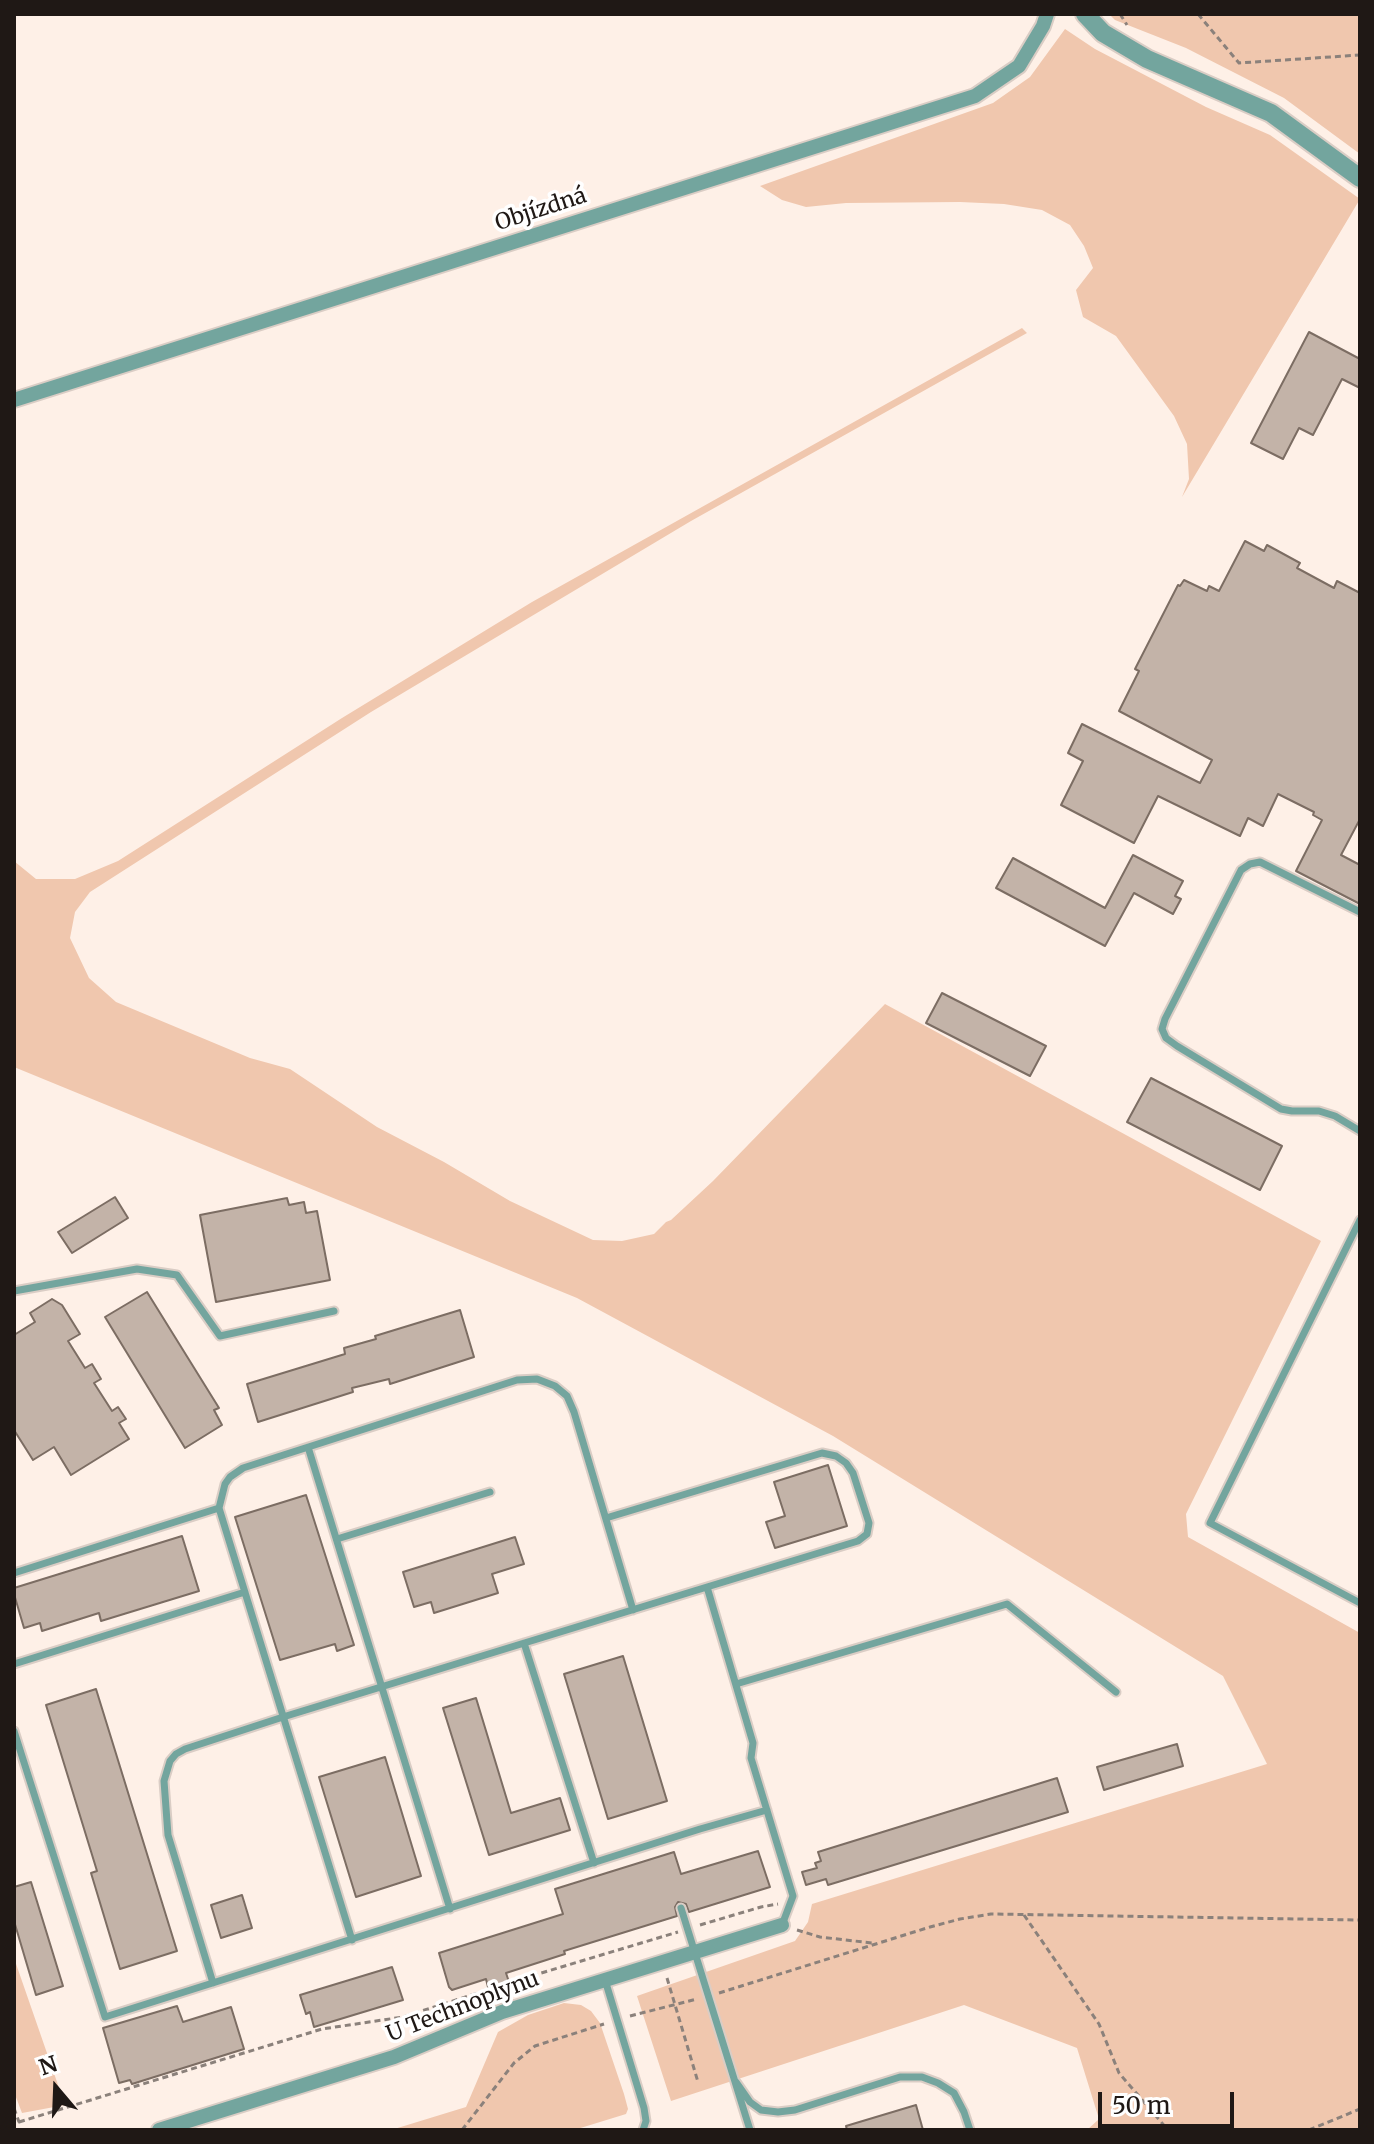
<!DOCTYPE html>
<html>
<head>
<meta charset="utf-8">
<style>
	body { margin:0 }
	#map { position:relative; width:1374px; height:2144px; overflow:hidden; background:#fef0e7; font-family:Merriweather,serif }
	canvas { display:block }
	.frame { position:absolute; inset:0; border:16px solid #1f1815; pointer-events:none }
	.north { position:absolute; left:16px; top:2048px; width:80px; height:80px; -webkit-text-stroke:6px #fff; paint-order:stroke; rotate:341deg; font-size:22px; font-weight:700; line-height:32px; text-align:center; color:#1f1815 }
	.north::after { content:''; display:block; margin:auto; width:28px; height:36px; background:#1f1815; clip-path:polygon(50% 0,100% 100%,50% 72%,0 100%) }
	.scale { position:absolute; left:1098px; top:2092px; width:136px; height:36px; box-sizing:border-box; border:4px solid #1f1815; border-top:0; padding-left:10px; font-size:24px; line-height:28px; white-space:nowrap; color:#1f1815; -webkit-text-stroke:6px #fff; paint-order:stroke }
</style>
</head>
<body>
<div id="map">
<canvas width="1374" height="2144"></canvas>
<div class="frame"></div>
<div class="north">N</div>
<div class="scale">50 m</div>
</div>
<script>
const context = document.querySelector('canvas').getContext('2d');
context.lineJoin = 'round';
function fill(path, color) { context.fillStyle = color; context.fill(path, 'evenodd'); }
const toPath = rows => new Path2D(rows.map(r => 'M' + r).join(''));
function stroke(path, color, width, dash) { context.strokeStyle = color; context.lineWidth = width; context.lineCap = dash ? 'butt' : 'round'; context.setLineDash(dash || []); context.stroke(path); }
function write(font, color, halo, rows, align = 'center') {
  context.font = font + ' Merriweather,serif'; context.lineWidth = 7; context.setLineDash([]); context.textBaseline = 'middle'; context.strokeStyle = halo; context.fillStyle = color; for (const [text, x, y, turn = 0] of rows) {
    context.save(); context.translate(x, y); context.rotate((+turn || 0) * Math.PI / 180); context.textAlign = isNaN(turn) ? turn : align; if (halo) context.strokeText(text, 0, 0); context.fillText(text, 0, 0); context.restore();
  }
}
fill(toPath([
	[1109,14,1360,14,1360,154,1284,98,1186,48,1115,20],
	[1065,29,1095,49,1206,107,1270,135,1360,199,1182,497,1189,479,1187,444,1174,416,1116,336,1083,317,1076,290,1093,268,1084,246,1070,225,1042,210,1004,204,960,202,846,203,806,207,782,200,760,186,993,103,1030,77],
	[1022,328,1027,333,691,521,371,712,90,892,75,912,70,938,89,978,116,1002,250,1058,290,1069,377,1127,444,1162,510,1201,593,1240,622,1241,654,1234,666,1222,671,1220,713,1181,885,1004,1321,1241,1186,1514,1188,1537,1360,1633,1360,2130,1087,2130,1099,2119,1077,2048,964,2005,671,2101,637,1996,795,1941,808,1922,812,1904,1267,1764,1223,1676,833,1436,577,1298,14,1067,14,861,36,879,75,879,118,861,342,718,532,602],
	[14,1958,65,2105,22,2113,14,2092],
	[564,2003,581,2005,591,2011,600,2023,624,2094,628,2109,626,2114,574,2130,391,2130,466,2107,498,2032,528,2015]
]), '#f0c7ae');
const building = toPath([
	[1309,332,1360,359,1360,388,1342,379,1313,435,1299,428,1283,459,1251,443,1309,332],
	[1245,541,1264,551,1267,545,1300,563,1297,568,1334,588,1337,581,1360,593,1360,819,1341,855,1360,865,1360,904,1296,871,1322,820,1313,815,1314,812,1278,794,1263,826,1248,818,1240,836,1158,796,1134,843,1061,805,1083,761,1068,753,1082,724,1200,783,1212,760,1119,711,1139,671,1135,669,1178,585,1180,586,1184,580,1207,591,1209,586,1219,591,1245,541],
	[1133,855,1183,881,1175,896,1181,899,1173,914,1134,893,1105,946,996,888,1013,858,1105,908,1133,855],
	[942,993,1046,1046,1030,1076,926,1023,942,993],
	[1151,1078,1282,1146,1260,1190,1127,1122,1151,1078],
	[115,1197,128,1218,72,1253,58,1232,115,1197],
	[287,1198,289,1205,304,1202,306,1213,317,1211,330,1280,216,1302,200,1215,287,1198],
	[147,1292,219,1408,214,1410,222,1425,185,1448,105,1317,147,1292],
	[52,1299,62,1305,80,1334,68,1341,85,1368,92,1364,101,1379,94,1383,112,1411,118,1407,126,1419,119,1423,129,1439,71,1475,54,1447,33,1460,14,1430,14,1335,35,1322,30,1313,52,1299],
	[460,1310,474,1357,390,1384,389,1379,352,1388,353,1392,258,1422,247,1384,345,1354,344,1348,376,1339,375,1336,460,1310],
	[828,1465,847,1526,775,1548,766,1522,785,1516,774,1482,828,1465],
	[306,1495,354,1645,337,1651,335,1644,280,1660,235,1517,306,1495],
	[182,1536,199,1591,101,1621,99,1613,42,1631,40,1623,24,1628,14,1594,14,1588,182,1536],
	[515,1537,524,1564,492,1574,498,1593,434,1613,431,1602,414,1607,403,1572,515,1537],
	[623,1656,667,1801,608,1819,564,1674,623,1656],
	[96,1689,177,1951,120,1969,91,1873,97,1871,46,1705,96,1689],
	[476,1698,511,1813,560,1798,570,1830,489,1855,443,1708,476,1698],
	[1177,1744,1183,1766,1104,1790,1097,1767,1177,1744],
	[385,1757,421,1876,356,1897,319,1777,385,1757],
	[1057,1778,1068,1812,828,1885,826,1879,806,1885,802,1872,817,1868,815,1863,821,1861,818,1852,1057,1778],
	[758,1851,770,1887,689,1912,686,1904,678,1902,675,1907,677,1916,564,1951,565,1954,506,1973,511,1988,490,1995,486,1979,452,1990,449,1987,439,1953,563,1914,555,1889,674,1852,681,1874,758,1851],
	[31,1882,63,1986,36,1995,14,1921,14,1887,31,1882],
	[242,1895,252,1928,221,1938,211,1905,242,1895],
	[392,1967,403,2000,314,2027,310,2012,306,2014,300,1995,392,1967],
	[177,2006,183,2022,231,2007,244,2049,132,2084,130,2080,119,2083,103,2028,177,2006],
	[916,2105,923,2130,847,2130,846,2126,916,2105]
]);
fill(building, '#c3b3a8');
stroke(building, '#7c6d63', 2);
const service = toPath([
	[1360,912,1260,862,1250,864,1241,870,1165,1019,1162,1029,1166,1038,1177,1046,1281,1109,1292,1111,1319,1111,1335,1116,1360,1131],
	[1360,1220,1210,1523,1360,1603],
	[14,1291,137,1269,177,1275,220,1336,334,1311],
	[308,1447,450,1909],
	[219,1508,352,1940],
	[606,1518,822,1453,836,1456,846,1463,853,1473,869,1523,867,1534,858,1541,707,1587],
	[337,1539,490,1492],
	[14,1573,219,1508,225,1484,230,1477,243,1468,517,1380,537,1379,555,1386,567,1396,574,1412,633,1610],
	[524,1643,594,1863],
	[14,1664,245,1592],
	[736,1684,1007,1604,1116,1692],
	[14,1731,105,2017,700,1829,767,1810],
	[681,1908,750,2130],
	[605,1980,644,2108,646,2121,643,2130],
	[213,1983,168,1835,164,1781,170,1761,176,1754,185,1749,283,1717,707,1587,753,1743,751,1758,793,1896,782,1925],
	[736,2082,750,2102,761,2110,778,2112,795,2110,900,2077,922,2077,938,2083,954,2093,964,2112,970,2130]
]);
const minor = toPath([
	[14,400,975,96,1019,66,1043,26,1047,14],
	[159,2130,394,2057,502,2012,782,1925]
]);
const tertiary = toPath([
	[1085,14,1103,33,1147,59,1271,113,1360,178]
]);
stroke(service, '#dacdc5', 11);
stroke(minor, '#dacdc5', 18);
stroke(tertiary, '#dacdc5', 22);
stroke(toPath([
	[1120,14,1127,25],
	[1198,14,1239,63,1360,55],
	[1024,1915,1099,2024,1119,2073,1168,2130],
	[700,1925,761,1907,778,1904],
	[797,1930,820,1937,872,1943],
	[667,1978,698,2082],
	[719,1993,930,1927,960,1919,991,1914,1360,1920],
	[630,2016,697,1999],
	[14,2108,19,2122,14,2125],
	[19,2122,322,2029,403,2017,484,1991,490,1996,512,1989,518,1980,678,1932],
	[462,2130,514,2063,535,2046,604,2024],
	[1309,2130,1360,2109]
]), '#8b817b', 3, [6, 4]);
stroke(service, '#73a59e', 7);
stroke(minor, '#73a59e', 14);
stroke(tertiary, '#73a59e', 18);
write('22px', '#1f1815', '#fff', [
	["Objízdná",541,210,-18],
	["U Technoplynu",463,2007,-21]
]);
</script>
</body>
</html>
